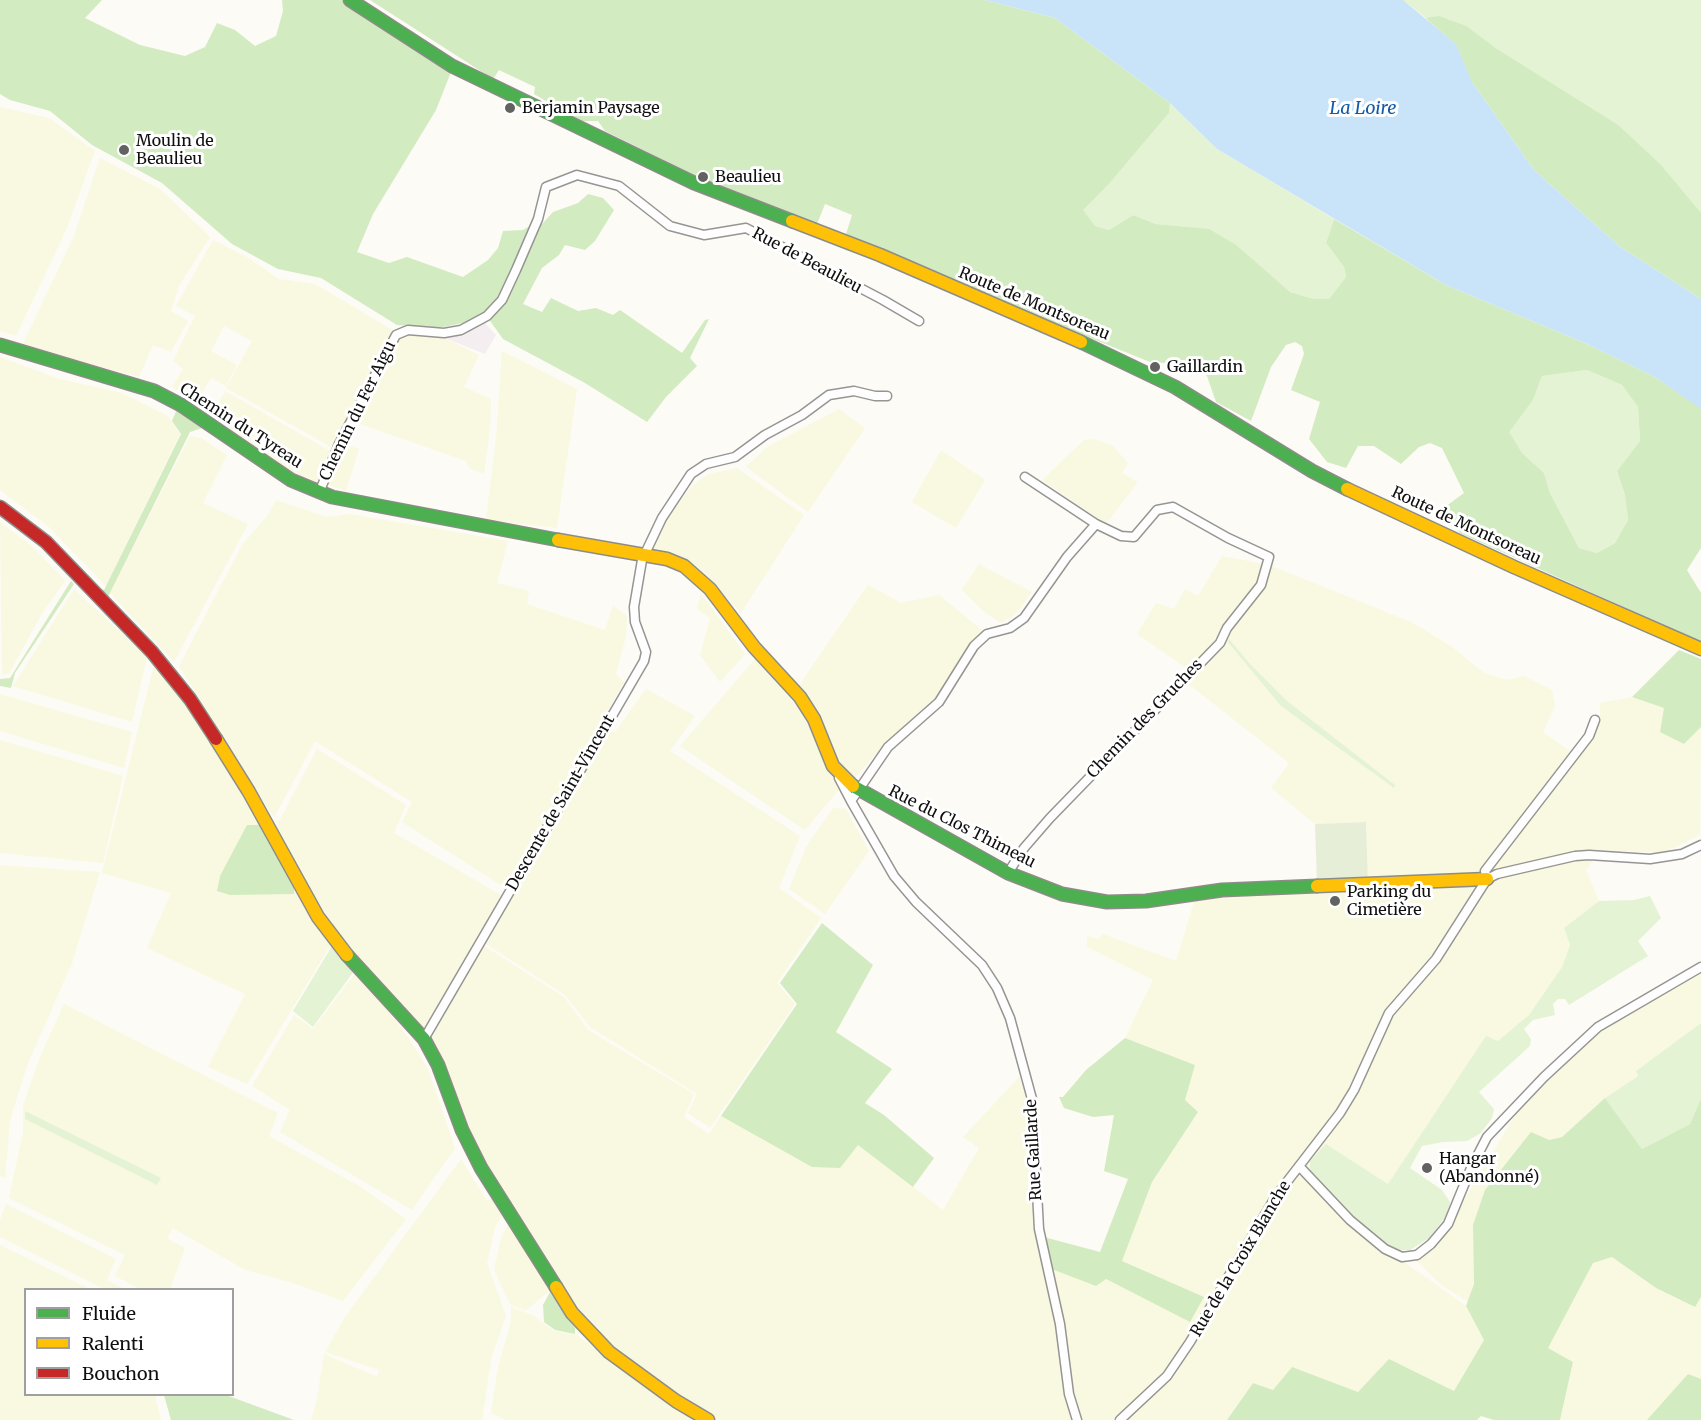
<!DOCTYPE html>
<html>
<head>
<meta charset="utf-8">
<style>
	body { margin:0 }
	#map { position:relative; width:1701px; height:1420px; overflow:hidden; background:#fcfbf5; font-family:Merriweather,serif }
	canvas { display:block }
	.legend { position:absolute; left:24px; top:1288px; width:210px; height:108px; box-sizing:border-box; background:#fff; border:2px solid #9f9f9f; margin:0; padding:8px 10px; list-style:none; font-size:18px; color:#0f0f0f }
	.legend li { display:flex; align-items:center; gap:12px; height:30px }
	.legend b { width:30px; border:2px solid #9f9f9f }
</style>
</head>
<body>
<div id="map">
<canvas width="1701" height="1420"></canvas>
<ul class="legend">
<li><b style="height:8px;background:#4caf50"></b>Fluide</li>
<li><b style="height:8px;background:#ffc107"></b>Ralenti</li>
<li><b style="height:8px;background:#c62828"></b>Bouchon</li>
</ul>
</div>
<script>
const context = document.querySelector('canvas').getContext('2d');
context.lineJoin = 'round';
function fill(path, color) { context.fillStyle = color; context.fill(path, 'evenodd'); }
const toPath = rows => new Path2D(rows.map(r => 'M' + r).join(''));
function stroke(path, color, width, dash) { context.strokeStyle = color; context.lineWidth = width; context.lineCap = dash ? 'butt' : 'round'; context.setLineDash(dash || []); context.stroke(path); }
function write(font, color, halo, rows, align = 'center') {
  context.font = font + ' Merriweather,serif'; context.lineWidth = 6; context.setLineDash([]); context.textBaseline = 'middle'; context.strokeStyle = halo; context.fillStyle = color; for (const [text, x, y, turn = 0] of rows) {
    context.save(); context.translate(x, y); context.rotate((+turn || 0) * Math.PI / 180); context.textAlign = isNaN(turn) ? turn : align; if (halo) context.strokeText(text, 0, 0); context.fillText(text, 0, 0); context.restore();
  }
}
fill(toPath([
	[484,322,496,335,485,354,442,337,467,332]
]), '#f4eef1');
fill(toPath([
	[0,107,49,118,95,151,66,230,16,336,0,331],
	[100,158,160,189,210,237,179,286,171,311,188,321,171,352,153,345,139,377,22,346,74,236],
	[213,240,247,257,279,279,315,284,394,331,333,448,226,388,252,341,224,326,211,351,237,365,226,386,211,378,197,401,172,387,183,369,173,361,195,316,176,306],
	[410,334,441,336,479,355,464,387,491,399,490,428,484,474,469,468,466,461,354,422,400,335],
	[502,351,577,389,557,528,486,520,496,439],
	[0,357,59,379,122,393,168,416,180,434,106,586,49,527,0,490],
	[225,391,332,452,316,487,264,458,227,429,234,415,218,404],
	[839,409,865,428,808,512,746,467,767,447],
	[190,436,201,438,227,455,203,503,248,524,174,662,110,593],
	[1095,439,1113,446,1128,463,1122,473,1138,482,1106,524,1042,480,1084,440],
	[343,444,359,449,346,491,326,484],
	[941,450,985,480,956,528,912,502],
	[737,468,804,515,741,613,705,573,691,564,652,549,669,515,692,486,709,474],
	[276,500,327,517,350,514,508,541,497,583,529,591,527,604,605,630,613,605,627,616,626,636,616,674,624,682,507,889,402,822,412,802,315,741,274,818,179,666,242,545,268,515],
	[0,522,36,550,65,581,41,615,9,674,2,674],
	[1222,556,1269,565,1411,622,1451,646,1484,673,1507,680,1524,676,1552,690,1555,706,1543,732,1577,756,1600,723,1600,703,1632,697,1664,708,1684,744,1701,727,1700,835,1663,853,1600,850,1586,870,1599,901,1564,928,1570,945,1562,967,1529,1015,1514,1030,1498,1041,1486,1037,1388,1184,1326,1144,1355,1220,1407,1264,1466,1306,1484,1340,1454,1391,1389,1360,1358,1392,1292,1367,1273,1390,1253,1383,1227,1420,705,1420,643,1381,578,1333,551,1290,525,1311,510,1304,494,1270,501,1238,509,1223,467,1156,432,1066,403,1023,331,944,247,1084,208,1067,245,994,147,948,171,893,102,873,155,661,207,718,276,827,317,749,406,805,394,833,501,895,478,942,564,997,588,1030,694,1094,684,1117,709,1134,721,1116,813,1167,858,1144,943,1210,979,1148,963,1137,1019,1077,1025,1093,1035,1160,1040,1236,1106,1279,1189,1321,1203,1297,1122,1261,1152,1182,1198,1112,1185,1100,1195,1065,1125,1038,1153,980,1087,947,1087,936,1098,939,1103,934,1176,961,1194,902,1206,895,1368,883,1366,822,1315,824,1271,788,1289,763,1187,683,1192,672,1137,634,1156,603,1174,609,1185,589,1198,596],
	[979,564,1032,592,1015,615,1001,623,983,611,962,590],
	[868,585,901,603,939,595,983,631,969,647,940,695,891,737,852,781,836,762,821,722,799,685],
	[74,589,147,657,132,722,13,686],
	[701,593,745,654,720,682,700,655,710,618,697,609],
	[755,659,801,711,839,790,805,830,680,746],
	[646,689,695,716,670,751,800,836,779,888,821,918,777,983,795,1004,710,1128,688,1113,697,1094,590,1027,565,995,486,944,608,730,615,732],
	[0,694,132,732,124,768,0,731],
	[0,740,123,776,103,863,0,853],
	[833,808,846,809,869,851,825,914,789,889,806,847],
	[0,865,100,872,72,963,28,1063,10,1120,5,1178,0,1176],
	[1701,968,1701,1023,1636,1071,1638,1076,1605,1098,1562,1137,1549,1140,1473,1225,1474,1284,1468,1302,1440,1284,1416,1260,1452,1220,1519,1109,1597,1031],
	[354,975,386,1008,408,1037,428,1069,455,1148,412,1210,280,1132,290,1110,252,1086,294,1015,313,1029],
	[64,1004,278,1113,269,1136,361,1187,406,1219,343,1301,293,1283,245,1270,173,1228,167,1238,185,1248,170,1289,140,1289,115,1276,125,1255,9,1198,23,1132,23,1105,42,1052],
	[461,1159,487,1201,491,1198,502,1215,495,1228,487,1263,506,1316,491,1359,482,1420,311,1420,317,1399,324,1354,377,1377,379,1370,325,1352,345,1317],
	[6,1204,116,1259,107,1280,124,1289,104,1289,0,1237,0,1220],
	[0,1245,90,1289,26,1290,26,1394,155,1395,161,1420,0,1420],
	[1612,1257,1656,1288,1694,1307,1701,1297,1701,1420,1560,1420,1573,1362,1547,1348,1593,1263],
	[511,1307,532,1315,554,1331,577,1335,631,1376,698,1420,506,1420,491,1413,498,1367,511,1321]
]), '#f9f9e1');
fill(toPath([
	[1403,0,1701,0,1701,299,1472,82,1426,18],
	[1170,103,1217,149,1334,219,1326,243,1344,267,1346,277,1329,299,1314,299,1290,292,1273,278,1187,227,1156,224,1133,215,1109,230,1095,226,1082,210,1109,184,1169,113],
	[1587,370,1622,385,1638,407,1640,441,1617,471,1625,495,1628,520,1615,543,1597,553,1579,548,1550,493,1544,473,1522,453,1508,432,1533,400,1542,376],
	[1229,639,1249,663,1287,701,1395,785,1394,788,1281,706,1228,642],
	[1650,896,1661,918,1638,941,1648,956,1569,1005,1565,999,1558,999,1553,1004,1555,1015,1533,1020,1524,1029,1531,1039,1530,1046,1479,1092,1494,1109,1492,1118,1481,1133,1467,1141,1443,1142,1422,1146,1410,1168,1442,1190,1450,1202,1448,1214,1429,1238,1410,1250,1398,1250,1387,1247,1354,1220,1310,1172,1310,1161,1326,1144,1388,1184,1486,1036,1498,1041,1529,1015,1562,967,1570,945,1564,928,1599,901,1634,900],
	[332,946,354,971,313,1027,293,1011],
	[1701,1023,1701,1098,1690,1124,1642,1149,1605,1098,1638,1076,1636,1071],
	[25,1111,161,1178,157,1185,25,1119]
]), '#e4f3d4');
fill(toPath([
	[0,0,102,0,85,18,140,45,185,56,205,47,217,23,235,30,255,46,276,36,283,11,282,0,341,0,451,72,436,110,373,214,357,252,389,263,407,257,463,277,488,260,498,248,503,231,523,230,533,224,542,224,553,212,578,203,588,194,603,198,614,210,595,241,585,250,565,245,559,255,542,268,523,304,542,312,551,298,578,311,596,308,613,315,620,310,682,353,705,320,709,319,690,358,697,366,666,397,647,422,585,383,503,339,488,318,438,328,397,325,321,278,278,269,232,244,162,183,92,145,50,111,10,100,0,94],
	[370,0,985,0,1055,18,1170,103,1169,113,1109,184,1083,210,1095,226,1109,230,1133,215,1156,224,1209,229,1236,245,1290,292,1314,299,1329,299,1346,277,1344,267,1326,243,1334,219,1446,285,1587,344,1655,377,1695,404,1701,409,1701,548,1687,570,1701,593,1701,642,1460,533,1441,510,1464,493,1442,448,1430,443,1419,447,1401,464,1374,446,1358,446,1346,468,1327,462,1309,439,1320,402,1291,390,1304,354,1302,346,1295,342,1286,345,1271,367,1251,421,1216,402,1207,376,1200,369,1181,364,1150,362,979,293,846,234,852,215,825,204,817,224,706,181,605,131,598,121,580,121,534,94,535,87,499,70,493,79],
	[1587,370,1622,385,1638,407,1640,441,1617,471,1625,495,1628,520,1615,543,1597,553,1579,548,1550,493,1544,473,1522,453,1509,432,1533,400,1542,376],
	[1439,16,1466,26,1497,49,1618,125,1660,164,1701,213,1701,299,1619,246,1534,170,1472,82,1456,44,1426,18],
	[177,409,201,424,202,428,190,432,106,601,99,588,104,590,181,434,172,421],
	[71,581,74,584,15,673,11,688,0,686,0,679,10,678],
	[1679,650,1701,659,1701,727,1684,744,1660,732,1664,708,1632,697],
	[247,825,261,825,294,886,294,894,230,895,217,891,220,876],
	[822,923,873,965,836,1032,892,1069,865,1103,884,1115,934,1158,913,1187,858,1145,840,1168,812,1167,721,1116,797,1004,780,983],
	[1125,1038,1195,1065,1185,1100,1198,1112,1152,1182,1122,1261,1204,1297,1190,1322,1106,1279,1096,1286,1049,1268,1040,1236,1100,1252,1128,1179,1104,1171,1114,1115,1093,1117,1064,1108,1059,1097,1063,1097,1086,1070],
	[1605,1098,1642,1149,1690,1124,1701,1098,1701,1297,1695,1307,1656,1288,1612,1257,1593,1263,1548,1348,1573,1362,1560,1420,1494,1420,1481,1416,1477,1420,1227,1420,1253,1383,1273,1390,1292,1367,1358,1392,1389,1359,1454,1391,1484,1340,1466,1306,1474,1284,1473,1225,1485,1190,1531,1132,1549,1140,1562,1137],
	[550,1292,575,1328,575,1334,555,1330,544,1322,543,1305],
	[1688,1374,1701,1379,1701,1420,1647,1420],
	[164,1395,226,1395,294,1420,171,1420]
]), '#d3ebc1');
fill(toPath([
	[1366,822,1368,883,1317,885,1315,824]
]), '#e7eed8');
fill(toPath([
	[985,0,1403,0,1456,44,1472,82,1534,170,1619,246,1701,299,1701,409,1655,377,1587,344,1446,285,1217,149,1170,103,1055,18]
]), '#c9e4f8');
const street = toPath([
	[319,493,339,444,396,335,408,330,444,333,461,330,487,316,502,300,516,270,538,219,546,187,577,175,619,186,670,226,704,235,746,228,883,300,919,321],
	[839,778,851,801],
	[1008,873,1024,848,1050,818,1220,643,1227,628,1261,585,1269,557,1228,538,1173,507,1157,510,1134,537,1121,536,1096,524,1025,477],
	[1487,879,1497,874,1575,856,1589,855,1650,859,1682,854,1701,845],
	[1487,879,1485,871,1589,736,1595,720],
	[424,1039,644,661,646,652,635,622,634,607,642,560,662,518,691,474,706,464,735,457,765,435,802,415,829,395,854,391,875,396,887,396],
	[1299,1166,1350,1220,1385,1249,1402,1257,1417,1255,1431,1244,1448,1224,1471,1168,1487,1137,1544,1077,1598,1027,1701,967],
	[1077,1420,1069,1394,1060,1324,1039,1229,1032,1099,1010,1018,997,988,982,965,916,902,894,876,851,801,888,747,939,702,974,646,987,634,1010,628,1024,618,1067,557,1096,524],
	[1120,1420,1167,1376,1190,1342,1276,1196,1340,1113,1354,1090,1389,1013,1436,959,1487,879]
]);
const fast = toPath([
	[350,0,452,66,694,183,792,221],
	[1081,342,1175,387,1312,471,1347,489],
	[0,345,154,391,181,405,291,480,332,497,558,540],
	[853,786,1008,873,1062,894,1107,902,1146,901,1222,890,1317,886],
	[347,955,424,1039,438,1065,462,1130,481,1168,556,1287]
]);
const slow = toPath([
	[792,221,880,255,1081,342],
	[1347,489,1514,567,1701,649],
	[558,540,667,559,684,566,710,589,754,647,800,697,814,719,833,766,853,786],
	[216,739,249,792,318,917,347,955],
	[1317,886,1487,879],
	[556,1287,572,1313,609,1352,676,1401,708,1420]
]);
const jam = toPath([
	[0,507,46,542,152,652,190,699,216,739]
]);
stroke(street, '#969593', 11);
stroke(fast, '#8c8c89', 15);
stroke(slow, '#8c8c89', 15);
stroke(jam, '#8c8c89', 15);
stroke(street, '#fffefe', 8);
stroke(fast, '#4caf50', 12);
stroke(slow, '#ffc107', 12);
stroke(jam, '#c62828', 12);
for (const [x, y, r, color] of [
	[510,108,6,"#626260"],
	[124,150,6,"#626260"],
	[703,177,6,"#626260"],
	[1155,367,6,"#626260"],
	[1335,901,6,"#626260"],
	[1427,1168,6,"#626260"]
]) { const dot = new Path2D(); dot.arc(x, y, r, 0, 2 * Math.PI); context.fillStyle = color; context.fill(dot); stroke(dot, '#fff', 2); }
write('16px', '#0f0f0f', '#fff', [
	["Berjamin Paysage",522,108],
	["Moulin de",136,141],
	["Beaulieu",136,159],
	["Beaulieu",715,177],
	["Gaillardin",1167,367],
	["Parking du",1347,892],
	["Cimetière",1347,910],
	["Hangar",1439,1159],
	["(Abandonné)",1439,1177]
], 'left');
write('16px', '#0f0f0f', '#fff', [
	["Rue de Beaulieu",807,261,28],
	["Route de Montsoreau",1034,304,23],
	["Chemin du Fer Aigu",358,411,-64],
	["Chemin du Tyreau",241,426,33],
	["Route de Montsoreau",1466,526,25],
	["Chemin des Gruches",1145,719,-46],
	["Descente de Saint-Vincent",561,803,-60],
	["Rue du Clos Thimeau",962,827,27],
	["Rue Gaillarde",1034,1150,-93],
	["Rue de la Croix Blanche",1241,1259,-59]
]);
write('italic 18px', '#115ba9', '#fff', [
	["La Loire",1363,109]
]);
</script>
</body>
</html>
